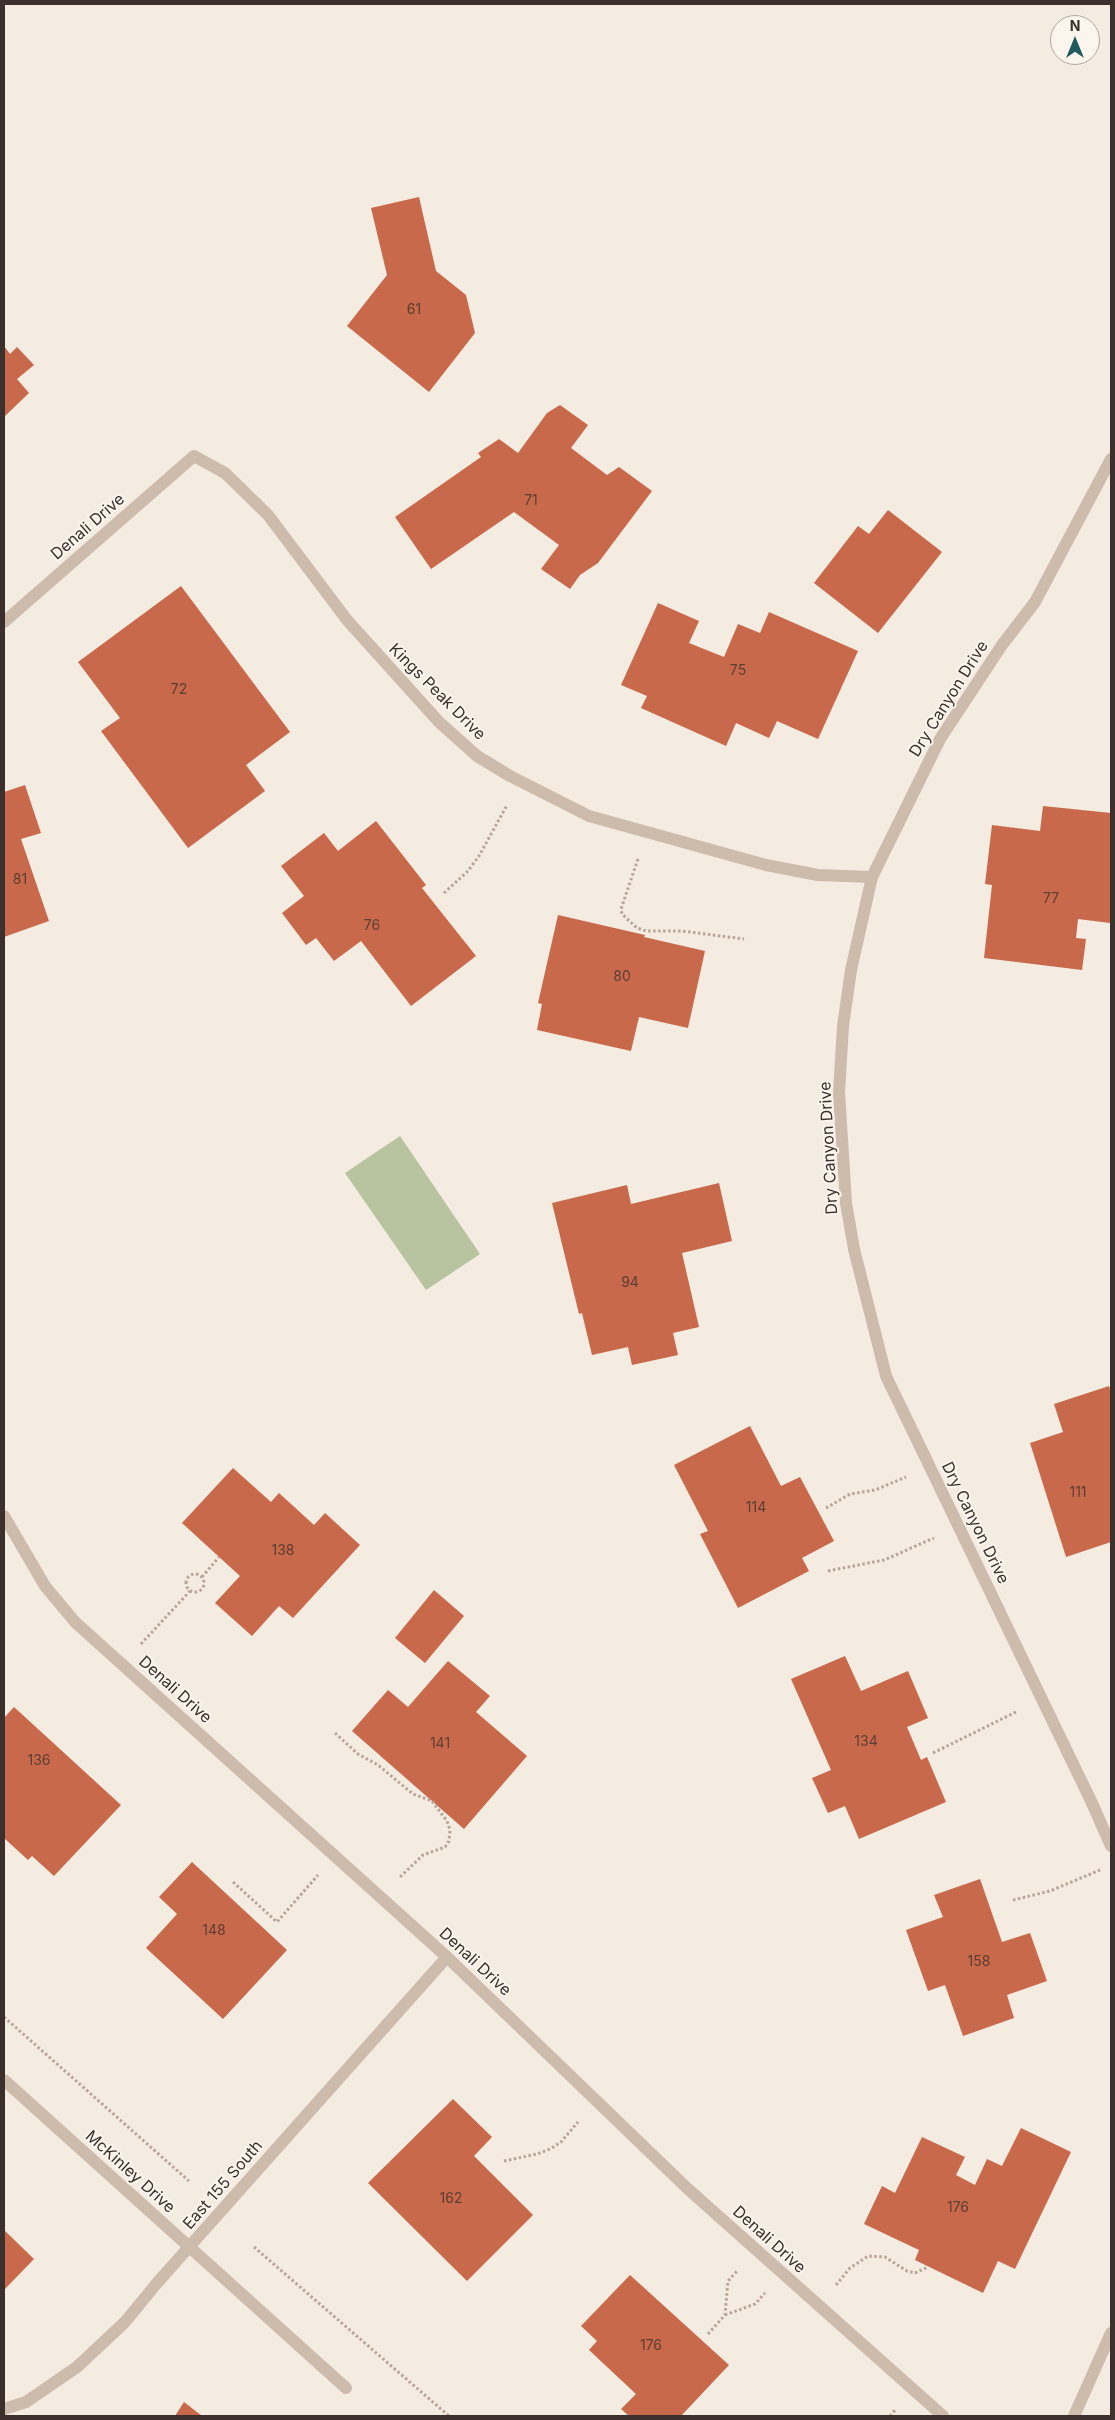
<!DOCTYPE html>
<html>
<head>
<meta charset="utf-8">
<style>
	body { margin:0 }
	#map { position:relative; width:1115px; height:2420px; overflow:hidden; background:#f4ebe1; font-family:Inter,sans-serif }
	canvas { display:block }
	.frame { position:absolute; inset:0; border:5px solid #3b302b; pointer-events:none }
	.north { position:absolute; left:1050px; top:15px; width:50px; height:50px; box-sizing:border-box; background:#fbf5ee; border:1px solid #aea6a0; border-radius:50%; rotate:0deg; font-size:14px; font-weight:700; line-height:20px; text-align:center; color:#3b302b }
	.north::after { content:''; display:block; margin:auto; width:18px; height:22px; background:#1f5a5e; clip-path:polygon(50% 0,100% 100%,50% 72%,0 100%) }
</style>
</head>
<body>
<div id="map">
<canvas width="1115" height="2420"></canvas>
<div class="frame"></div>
<div class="north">N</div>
</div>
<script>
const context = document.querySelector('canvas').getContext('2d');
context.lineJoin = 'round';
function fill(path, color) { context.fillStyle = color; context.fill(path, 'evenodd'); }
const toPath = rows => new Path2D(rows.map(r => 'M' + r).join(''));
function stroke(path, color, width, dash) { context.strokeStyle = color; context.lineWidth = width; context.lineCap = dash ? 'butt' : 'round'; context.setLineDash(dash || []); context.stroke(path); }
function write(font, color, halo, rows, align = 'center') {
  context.font = font + ' Inter,sans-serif'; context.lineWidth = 4; context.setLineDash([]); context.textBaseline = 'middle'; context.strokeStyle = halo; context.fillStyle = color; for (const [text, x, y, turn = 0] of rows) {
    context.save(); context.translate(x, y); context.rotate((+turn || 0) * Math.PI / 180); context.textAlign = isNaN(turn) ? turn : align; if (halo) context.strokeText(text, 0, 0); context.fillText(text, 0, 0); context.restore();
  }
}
fill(toPath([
	[400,1136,480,1254,426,1290,345,1173]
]), '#b8c4a0');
fill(toPath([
	[419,197,436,271,466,295,475,333,429,392,347,326,387,275,371,208],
	[4,346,10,354,17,347,34,365,17,379,29,393,4,417],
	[560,405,588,425,571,448,607,475,619,467,652,491,598,563,580,575,570,589,541,569,559,545,514,512,431,569,395,517,481,457,478,453,499,439,518,453,547,413],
	[888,510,942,552,878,633,814,583,858,526,869,534],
	[181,586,290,732,246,765,265,791,188,848,101,731,120,718,78,662],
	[658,603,699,621,689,643,724,657,738,624,760,633,769,612,858,651,818,739,777,721,769,738,736,723,726,746,641,708,647,696,621,685],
	[25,785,41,833,21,839,49,921,4,937,4,792],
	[1043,806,1111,813,1110,923,1078,919,1076,938,1086,939,1082,970,984,958,992,885,985,884,992,825,1040,831],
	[376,821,426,885,422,888,476,956,411,1006,361,941,334,961,316,938,306,945,282,913,304,896,281,866,324,833,338,851],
	[558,915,645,935,644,937,705,951,688,1028,639,1017,631,1051,537,1030,542,1004,538,1003],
	[719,1183,732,1241,682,1253,699,1327,673,1333,678,1355,632,1365,628,1347,592,1355,582,1313,579,1314,552,1203,627,1185,631,1204],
	[1109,1386,1111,1392,1111,1542,1066,1557,1030,1443,1063,1432,1054,1404],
	[750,1426,781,1486,800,1477,834,1541,802,1558,809,1571,738,1608,700,1534,708,1531,674,1465],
	[233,1468,271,1502,279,1493,314,1525,325,1513,360,1545,293,1618,279,1606,252,1636,215,1603,240,1576,182,1523],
	[434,1590,464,1616,425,1663,395,1638],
	[845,1656,861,1691,908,1671,928,1718,907,1727,921,1760,927,1757,946,1802,859,1839,845,1806,828,1813,812,1778,831,1770,791,1679],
	[448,1661,490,1696,476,1712,527,1756,464,1829,352,1731,388,1690,408,1707],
	[14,1707,121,1805,54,1876,32,1856,28,1860,4,1838,4,1718],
	[192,1862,287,1950,223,2019,146,1948,177,1914,159,1897],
	[980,1879,1002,1942,1030,1933,1047,1981,1007,1995,1014,2018,963,2036,945,1985,928,1991,906,1930,943,1917,934,1895],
	[453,2099,492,2137,474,2156,533,2215,467,2281,368,2183],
	[1021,2128,1071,2152,1015,2269,998,2261,983,2293,915,2260,919,2250,864,2224,882,2186,895,2193,922,2137,965,2157,956,2175,975,2185,987,2159,1002,2166],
	[4,2230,34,2259,4,2290],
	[630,2275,729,2365,681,2416,629,2416,621,2409,636,2394,589,2350,597,2341,581,2326],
	[184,2402,202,2416,175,2416]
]), '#c8694b');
stroke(toPath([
	[638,859,621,909,622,914,637,928,646,931,682,931,744,939],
	[444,893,468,871,479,856,507,805],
	[826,1508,850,1494,875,1490,906,1477],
	[828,1571,884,1560,934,1538],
	'186 1583a9 9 0 1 1 18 0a9 9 0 1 1-18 0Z',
	[202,1577,219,1557],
	[141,1644,190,1591],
	[335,1733,358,1754,378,1765,413,1794,432,1801,447,1821,450,1830,449,1841,445,1847,423,1855,399,1878],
	[933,1753,1018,1711],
	[233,1882,277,1922,318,1875],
	[1013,1900,1050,1891,1100,1870],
	[4,2017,189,2181],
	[504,2161,537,2154,550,2149,561,2142,578,2122],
	[254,2247,449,2416],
	[836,2285,850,2268,868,2256,885,2257,907,2271,915,2273,928,2267],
	[725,2315,755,2304,765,2293],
	[708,2334,725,2315,728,2281,738,2270],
	[890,2416,896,2409]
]), '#b9a596', 3, [2.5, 2.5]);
stroke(toPath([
	[1035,602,1111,459]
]), '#cdbbac', 12);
stroke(toPath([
	[4,622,194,456,225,473,268,515,347,620,439,722,477,756,510,776,589,816,766,865,818,875,872,877],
	[4,1516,45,1586,75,1622,447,1957,688,2189,943,2416],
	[4,2080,346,2388],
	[4,2409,26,2402,77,2367,125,2322,157,2283,447,1957]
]), '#cdbbac', 12);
stroke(toPath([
	[1035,602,1002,645,940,739,872,877,851,970,843,1026,839,1092,846,1203,854,1249,886,1376,1092,1803,1111,1846],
	[1074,2416,1111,2333]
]), '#cdbbac', 12);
write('14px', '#5e3e33', null, [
	["61",414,310],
	["71",531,501],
	["75",738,671],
	["72",179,690],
	["81",20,880],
	["77",1051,899],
	["76",372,926],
	["80",622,977],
	["94",630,1283],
	["111",1078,1493],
	["114",756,1508],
	["138",283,1551],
	["134",866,1742],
	["141",440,1744],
	["136",39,1761],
	["148",214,1931],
	["158",979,1962],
	["162",451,2199],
	["176",958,2208],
	["176",651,2346]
]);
write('16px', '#3b302b', '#fbf5ee', [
	["Denali Drive",88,527,-41],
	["Kings Peak Drive",437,692,45],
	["Dry Canyon Drive",949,699,-58],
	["Dry Canyon Drive",829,1148,-93],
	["Dry Canyon Drive",975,1523,64],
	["Denali Drive",175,1690,42],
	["Denali Drive",475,1962,43],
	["McKinley Drive",130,2172,42],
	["East 155 South",223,2185,-49],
	["Denali Drive",769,2240,42]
]);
</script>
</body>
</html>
